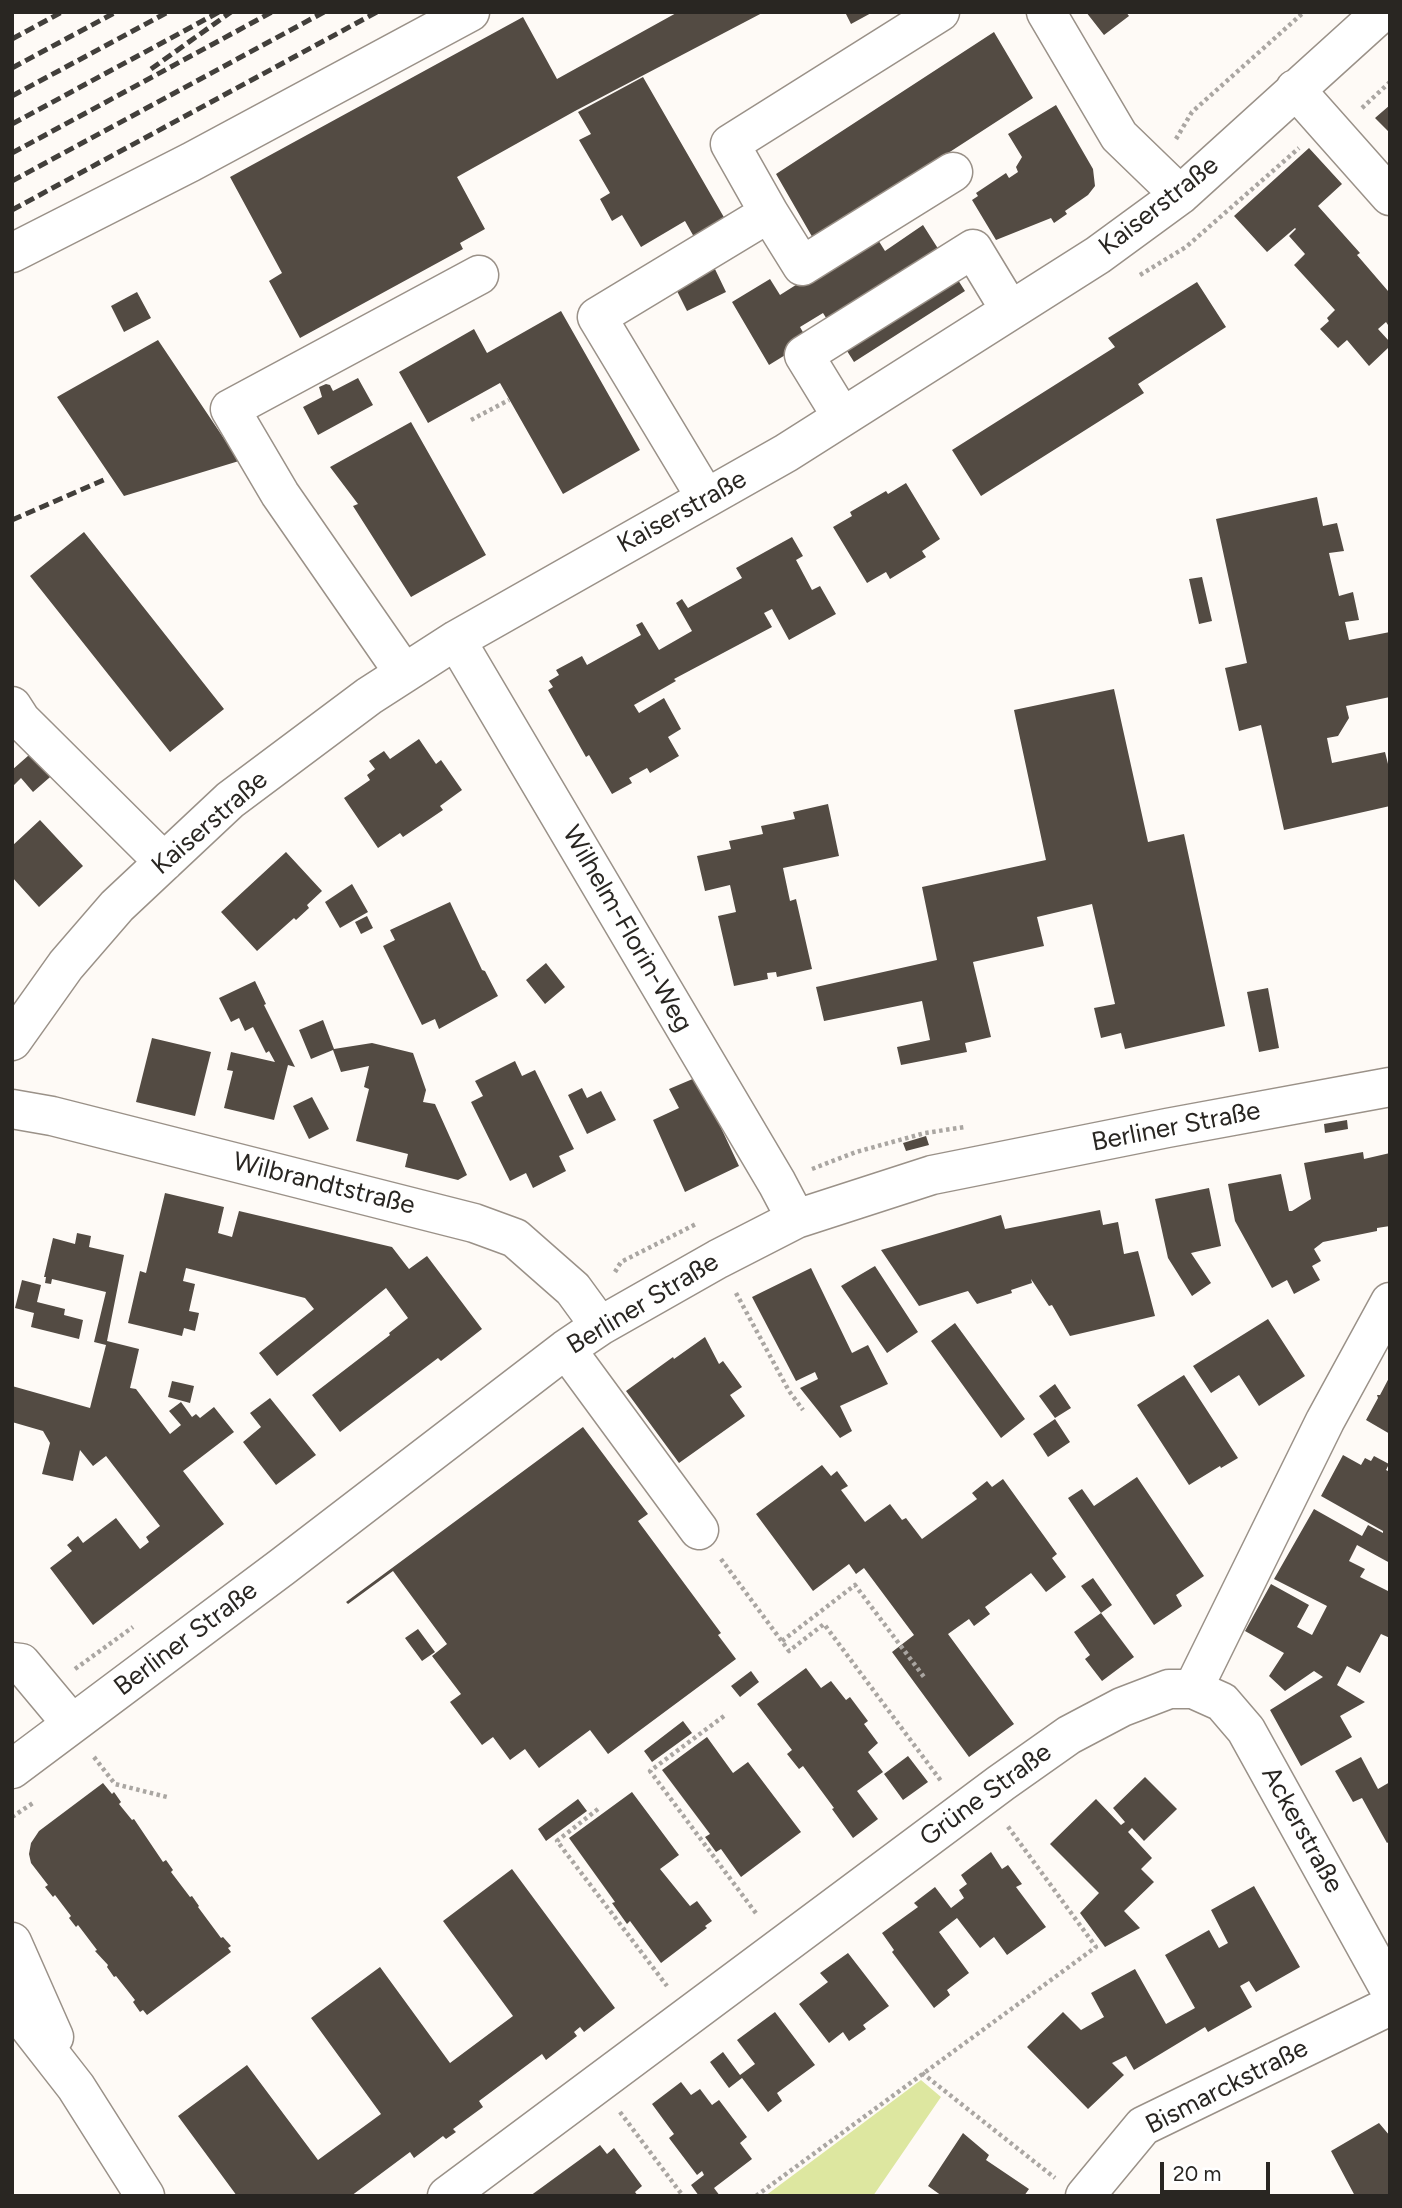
<!DOCTYPE html>
<html>
<head>
<meta charset="utf-8">
<style>
	body { margin:0 }
	#map { position:relative; width:1402px; height:2208px; overflow:hidden; background:#fefaf6; font-family:Figtree,sans-serif }
	canvas { display:block }
	.frame { position:absolute; inset:0; border:14px solid #292622; pointer-events:none }
	.scale { position:absolute; left:1160px; top:2162px; width:110px; height:32px; box-sizing:border-box; border:4px solid #292622; border-top:0; padding-left:9px; font-size:21px; line-height:24px; white-space:nowrap; color:#292622; -webkit-text-stroke:5px #fff; paint-order:stroke }
</style>
</head>
<body>
<div id="map">
<canvas width="1402" height="2208"></canvas>
<div class="frame"></div>
<div class="scale">20 m</div>
</div>
<script>
const context = document.querySelector('canvas').getContext('2d');
context.lineJoin = 'round';
function fill(path, color) { context.fillStyle = color; context.fill(path, 'evenodd'); }
const toPath = rows => new Path2D(rows.map(r => 'M' + r).join(''));
function stroke(path, color, width, dash) { context.strokeStyle = color; context.lineWidth = width; context.lineCap = dash ? 'butt' : 'round'; context.setLineDash(dash || []); context.stroke(path); }
function write(font, color, halo, rows, align = 'center') {
  context.font = font + ' Figtree,sans-serif'; context.lineWidth = 7; context.setLineDash([]); context.textBaseline = 'middle'; context.strokeStyle = halo; context.fillStyle = color; for (const [text, x, y, turn = 0] of rows) {
    context.save(); context.translate(x, y); context.rotate((+turn || 0) * Math.PI / 180); context.textAlign = isNaN(turn) ? turn : align; if (halo) context.strokeText(text, 0, 0); context.fillText(text, 0, 0); context.restore();
  }
}
fill(toPath([
	[921,2080,941,2097,873,2196,765,2196]
]), '#dde7a0');
fill(toPath([
	[678,12,764,12,575,111,457,177,485,229,460,243,463,249,300,338,269,281,282,273,230,177,523,17,557,79],
	[845,12,873,12,851,24],
	[1086,12,1126,12,1129,16,1104,35],
	[994,32,1033,98,814,240,776,174],
	[643,77,729,226,698,244,685,221,641,247,622,215,612,221,600,199,610,193,579,140,591,134,578,112],
	[1056,105,1093,169,1095,186,1088,195,1065,211,1067,214,1054,223,1051,218,996,240,972,200,978,196,976,193,1006,173,1009,178,1018,172,1016,167,1022,157,1008,134],
	[1390,105,1390,133,1375,118],
	[1309,148,1342,184,1318,206,1360,253,1357,255,1388,291,1390,290,1390,328,1386,322,1378,329,1389,341,1388,348,1369,366,1347,340,1338,348,1320,329,1329,321,1327,318,1335,310,1294,265,1305,254,1289,236,1296,229,1295,228,1267,252,1234,216],
	[923,225,965,291,854,362,823,313,800,327,808,341,769,365,732,302,770,279,780,295,875,235,885,251],
	[714,267,726,292,687,311,675,287],
	[1197,282,1226,327,1138,384,1144,393,981,496,952,450,1115,347,1108,338],
	[137,292,151,318,124,332,111,306],
	[561,311,640,450,563,494,500,383,428,423,399,372,474,329,487,353],
	[158,340,239,461,124,496,57,397],
	[358,378,373,405,318,435,303,407,322,397,319,387,326,384,330,385,333,391],
	[411,422,486,555,411,597,353,506,358,504,330,467],
	[906,483,940,539,922,551,926,557,890,579,886,572,867,583,833,527,852,516,850,512,886,491,888,494],
	[1317,497,1323,526,1337,523,1344,551,1329,553,1339,596,1353,592,1359,620,1345,622,1349,640,1390,632,1390,697,1346,706,1349,718,1338,736,1327,738,1332,763,1385,752,1390,772,1390,806,1284,830,1261,725,1239,731,1225,668,1247,663,1216,519],
	[84,532,224,709,170,752,30,576],
	[792,537,803,556,796,560,812,590,820,586,836,614,789,640,772,609,764,613,772,627,674,679,676,681,634,705,639,713,664,698,681,729,668,737,679,756,650,773,647,768,629,778,632,783,612,794,589,755,586,757,548,690,553,687,549,681,559,675,556,670,582,656,587,665,641,635,636,625,642,622,659,650,692,631,676,603,682,599,688,608,742,578,736,568],
	[1202,577,1212,621,1199,624,1189,579],
	[1114,689,1148,842,1184,834,1225,1026,1125,1049,1121,1033,1101,1038,1094,1008,1115,1004,1092,904,1037,917,1044,946,973,962,991,1037,965,1043,967,1052,901,1065,897,1047,930,1040,922,1001,824,1021,816,987,937,960,922,887,1046,860,1014,710],
	[419,739,436,764,441,760,462,790,440,806,443,810,403,837,400,833,378,848,344,798,370,780,367,775,375,769,369,761,384,751,390,759],
	[37,748,57,771,33,792,21,778,12,787,12,770],
	[828,804,839,856,783,868,790,901,796,899,812,969,777,977,776,972,767,973,768,979,734,986,718,916,736,912,730,885,705,891,697,856,731,849,729,841,763,834,761,826,795,819,793,812],
	[40,820,83,866,39,907,12,877,12,846],
	[286,852,322,891,307,905,309,908,296,920,294,918,257,951,221,912],
	[352,884,368,912,340,928,325,902],
	[450,902,482,970,485,971,498,996,439,1029,435,1019,422,1025,383,946,395,940,390,930],
	[367,916,373,928,361,934,355,922],
	[546,963,565,987,545,1004,526,980],
	[255,981,266,1004,264,1005,295,1067,288,1065,274,1120,224,1108,233,1071,227,1070,231,1052,275,1062,269,1051,266,1053,253,1027,245,1031,239,1018,231,1022,219,998],
	[1268,988,1279,1048,1259,1052,1247,992],
	[323,1020,334,1049,372,1043,413,1053,426,1090,423,1102,435,1104,467,1175,458,1180,405,1167,408,1154,356,1141,369,1089,364,1087,369,1066,341,1072,333,1050,311,1059,299,1030],
	[152,1038,211,1052,195,1116,136,1102],
	[515,1061,522,1076,535,1070,574,1149,559,1156,566,1171,533,1188,526,1173,510,1181,471,1102,483,1096,475,1081],
	[695,1078,704,1097,706,1096,739,1166,685,1192,653,1120,679,1108,669,1089],
	[582,1088,587,1098,601,1091,616,1120,587,1134,568,1095],
	[312,1097,329,1129,309,1139,293,1106],
	[1347,1120,1348,1129,1325,1133,1324,1124],
	[926,1136,929,1145,906,1151,903,1143],
	[1363,1152,1364,1159,1390,1153,1390,1226,1377,1228,1377,1231,1323,1242,1314,1249,1321,1261,1312,1266,1320,1280,1294,1294,1287,1280,1272,1288,1235,1221,1228,1184,1281,1174,1289,1211,1292,1211,1311,1199,1304,1163],
	[1209,1188,1221,1246,1191,1253,1211,1283,1192,1296,1168,1258,1155,1199],
	[165,1193,224,1207,218,1233,232,1237,239,1211,392,1247,409,1269,427,1256,482,1329,441,1361,438,1358,340,1432,312,1395,390,1335,389,1333,408,1318,386,1288,277,1376,259,1353,314,1309,305,1298,186,1268,183,1281,195,1284,189,1311,199,1313,195,1331,184,1328,182,1336,128,1323,140,1271,146,1273],
	[1100,1210,1103,1225,1118,1222,1124,1254,1138,1251,1155,1316,1070,1336,1052,1305,1049,1306,1031,1279,1032,1283,1011,1290,1012,1293,977,1304,968,1291,919,1306,881,1250,1001,1215,1005,1229],
	[77,1233,91,1236,89,1247,124,1255,107,1341,139,1349,130,1388,136,1389,170,1434,181,1425,169,1411,181,1402,192,1417,196,1414,200,1418,214,1407,234,1432,183,1471,224,1524,93,1625,50,1568,72,1551,67,1545,78,1536,83,1543,116,1518,140,1549,149,1542,146,1537,160,1526,106,1456,93,1466,80,1450,73,1481,42,1474,50,1443,43,1431,12,1422,12,1386,90,1408,106,1345,94,1342,106,1292,52,1279,51,1284,45,1283,46,1277,44,1277,53,1238,75,1244],
	[875,1266,918,1332,887,1353,841,1286],
	[811,1268,852,1353,868,1345,888,1384,840,1406,852,1431,840,1438,800,1388,818,1379,815,1372,796,1381,752,1297],
	[22,1280,41,1285,37,1302,65,1309,64,1315,83,1320,79,1339,31,1327,34,1313,15,1308],
	[1268,1319,1305,1376,1259,1406,1239,1375,1211,1393,1193,1366],
	[955,1323,1025,1419,1001,1438,931,1341],
	[705,1337,719,1364,723,1361,742,1387,730,1395,745,1416,679,1463,626,1391,673,1357,674,1359],
	[1184,1375,1238,1458,1221,1468,1220,1466,1189,1485,1137,1405],
	[1390,1376,1390,1434,1366,1420,1378,1398,1377,1395,1380,1395],
	[172,1381,194,1386,190,1403,168,1397],
	[1055,1384,1071,1408,1055,1418,1039,1396],
	[270,1398,316,1455,276,1485,243,1442,261,1427,250,1413],
	[1055,1419,1070,1442,1048,1457,1033,1434],
	[583,1427,648,1514,638,1521,721,1633,718,1635,736,1659,608,1754,590,1730,539,1768,525,1749,510,1760,493,1737,482,1745,450,1702,461,1694,432,1656,447,1644,393,1571,348,1604,346,1602],
	[1343,1455,1361,1465,1365,1458,1371,1461,1374,1456,1389,1464,1386,1470,1390,1472,1390,1563,1357,1545,1349,1561,1365,1569,1360,1577,1390,1592,1390,1638,1381,1634,1360,1673,1347,1666,1337,1685,1365,1702,1340,1716,1352,1737,1301,1766,1270,1710,1323,1677,1314,1671,1285,1691,1269,1676,1284,1653,1245,1631,1271,1584,1309,1605,1297,1627,1312,1635,1327,1606,1274,1579,1314,1509,1362,1536,1368,1525,1383,1533,1383,1531,1321,1496],
	[822,1465,831,1476,837,1471,848,1486,841,1490,865,1522,890,1504,902,1520,906,1518,922,1539,977,1499,972,1493,987,1481,992,1487,1003,1479,1057,1554,1052,1558,1066,1577,1046,1592,1031,1573,985,1607,990,1614,974,1626,969,1619,948,1634,1014,1724,969,1757,892,1652,914,1635,864,1568,856,1574,849,1564,813,1591,756,1514],
	[1137,1477,1204,1576,1176,1595,1182,1606,1154,1625,1068,1498,1082,1489,1094,1506],
	[1093,1578,1112,1605,1101,1613,1081,1586],
	[1101,1613,1134,1657,1102,1681,1085,1659,1090,1655,1074,1632],
	[418,1629,435,1652,422,1661,405,1638],
	[806,1668,821,1688,831,1681,846,1700,850,1697,868,1721,864,1724,878,1743,868,1752,883,1772,857,1791,878,1819,853,1838,832,1809,834,1808,803,1766,799,1769,787,1754,792,1750,757,1704],
	[751,1671,759,1682,740,1697,731,1686],
	[683,1721,692,1733,652,1762,644,1751],
	[707,1737,733,1773,748,1762,801,1832,741,1877,721,1849,716,1852,705,1837,710,1834,662,1770],
	[908,1756,928,1782,903,1800,884,1774],
	[1361,1757,1378,1789,1390,1782,1390,1841,1387,1843,1362,1798,1353,1802,1335,1771],
	[1145,1777,1177,1809,1144,1841,1132,1828,1128,1832,1152,1858,1141,1869,1154,1882,1124,1911,1140,1928,1105,1947,1080,1913,1099,1893,1050,1844,1096,1799,1121,1825,1125,1822,1113,1808],
	[103,1783,112,1794,114,1792,121,1802,119,1804,132,1820,134,1819,163,1862,166,1860,173,1870,171,1872,190,1897,192,1896,199,1906,198,1907,221,1938,223,1937,231,1946,228,1948,231,1952,147,2015,143,2010,140,2012,133,2002,135,2000,116,1976,114,1977,107,1967,108,1965,95,1951,97,1950,78,1925,76,1927,69,1918,71,1916,55,1895,53,1897,45,1887,48,1885,31,1863,29,1854,31,1843,39,1831],
	[632,1792,679,1855,660,1869,690,1906,697,1901,712,1921,705,1926,707,1928,661,1963,630,1921,627,1924,612,1903,615,1902,569,1838],
	[578,1799,587,1811,546,1841,538,1829],
	[991,1852,1002,1869,1008,1865,1022,1884,1016,1887,1046,1927,1007,1955,994,1937,980,1948,957,1918,939,1932,969,1973,947,1990,950,1995,934,2008,892,1952,894,1950,882,1933,918,1907,914,1903,935,1887,951,1908,964,1898,959,1890,967,1884,961,1875],
	[512,1869,615,2008,584,2032,580,2027,574,2032,577,2036,546,2060,542,2054,479,2101,483,2107,453,2129,456,2132,446,2139,443,2136,414,2158,410,2152,351,2196,237,2196,178,2116,247,2065,318,2160,381,2114,311,2018,380,1967,450,2063,513,2016,443,1921],
	[1254,1886,1300,1967,1256,1992,1249,1981,1240,1986,1252,2007,1208,2032,1205,2027,1134,2070,1126,2056,1112,2063,1124,2075,1088,2109,1027,2047,1063,2012,1081,2030,1104,2017,1091,1993,1135,1969,1166,2024,1195,2008,1165,1955,1209,1930,1219,1948,1228,1943,1211,1910],
	[848,1953,889,2006,863,2025,866,2029,849,2041,843,2032,829,2043,799,2004,828,1982,820,1973],
	[775,2012,815,2065,777,2093,782,2101,768,2112,742,2078,729,2088,710,2062,723,2052,740,2075,755,2064,737,2040],
	[681,2082,691,2095,700,2089,712,2105,719,2100,747,2137,740,2143,752,2159,714,2188,720,2196,699,2196,691,2185,704,2175,702,2171,697,2175,669,2138,674,2134,652,2104],
	[1379,2123,1390,2136,1390,2196,1355,2196,1331,2151],
	[963,2133,989,2155,986,2160,1029,2189,1024,2196,942,2196,928,2186],
	[600,2145,607,2154,614,2148,642,2186,635,2192,638,2196,530,2196]
]), '#534b43');
const minor = toPath([
	[1046,12,1119,136,1180,195],
	[1295,89,1390,196],
	[769,213,802,266,953,172],
	[12,253,191,162,470,12],
	[842,417,804,355,973,249,1010,310],
	[706,498,597,317,769,213,730,144,940,12],
	[456,640,777,1183,796,1219],
	[404,673,280,494,230,409,479,275],
	[12,706,21,720,164,862],
	[12,1041,66,965,117,906,230,800,369,696,456,640,786,453,1098,255,1180,195,1382,12],
	[12,1109,52,1116,474,1223,515,1238,573,1289,600,1326],
	[566,1349,699,1530],
	[12,1662,21,1663,72,1724],
	[1193,1689,1325,1421,1390,1302],
	[12,1769,282,1567,566,1349,600,1326,718,1259,796,1219,932,1175,1167,1128,1390,1087],
	[12,1942,54,2037],
	[12,2005,76,2087,145,2196],
	[447,2196,1001,1783,1069,1735,1122,1707,1169,1689,1193,1689,1222,1702,1246,1730,1390,1990],
	[1085,2196,1143,2126,1390,2006]
]);
stroke(minor, '#9a9188', 41);
stroke(toPath([
	[1362,108,1390,82],
	[1176,139,1192,112,1304,12],
	[1140,275,1186,247,1299,148],
	[471,420,509,400],
	[812,1169,856,1152,925,1133,965,1127],
	[615,1272,621,1262,696,1224],
	[736,1293,789,1391,803,1410],
	[721,1559,789,1651,824,1624,941,1781],
	[782,1641,855,1585,924,1677],
	[75,1669,133,1627],
	[724,1716,650,1771,758,1916],
	[94,1757,115,1784,167,1797],
	[598,1809,557,1841,667,1986],
	[12,1817,33,1803],
	[922,2073,1055,2178],
	[620,2112,683,2196],
	[756,2196,1096,1947,1006,1824]
]), '#aaa6a2', 4.5, [3.5, 3.5]);
stroke(minor, '#fff', 38);
stroke(toPath([
	[12,39,62,12],
	[12,68,116,12],
	[151,69,231,12],
	[12,96,168,12],
	[12,124,219,12],
	[12,153,272,12],
	[12,181,324,12],
	[12,210,377,12],
	[12,520,108,478]
]), '#423f3b', 5, [10, 5]);
write('26px', '#292622', '#fff', [
	["Kaiserstraße",1159,206,-38],
	["Kaiserstraße",682,512,-29],
	["Kaiserstraße",210,823,-41],
	["Wilhelm-Florin-Weg",627,929,60],
	["Berliner Straße",1176,1127,-11],
	["Wilbrandtstraße",324,1184,14],
	["Berliner Straße",643,1304,-31],
	["Berliner Straße",186,1639,-37],
	["Grüne Straße",986,1795,-36],
	["Ackerstraße",1302,1830,61],
	["Bismarckstraße",1227,2087,-27]
]);
</script>
</body>
</html>
